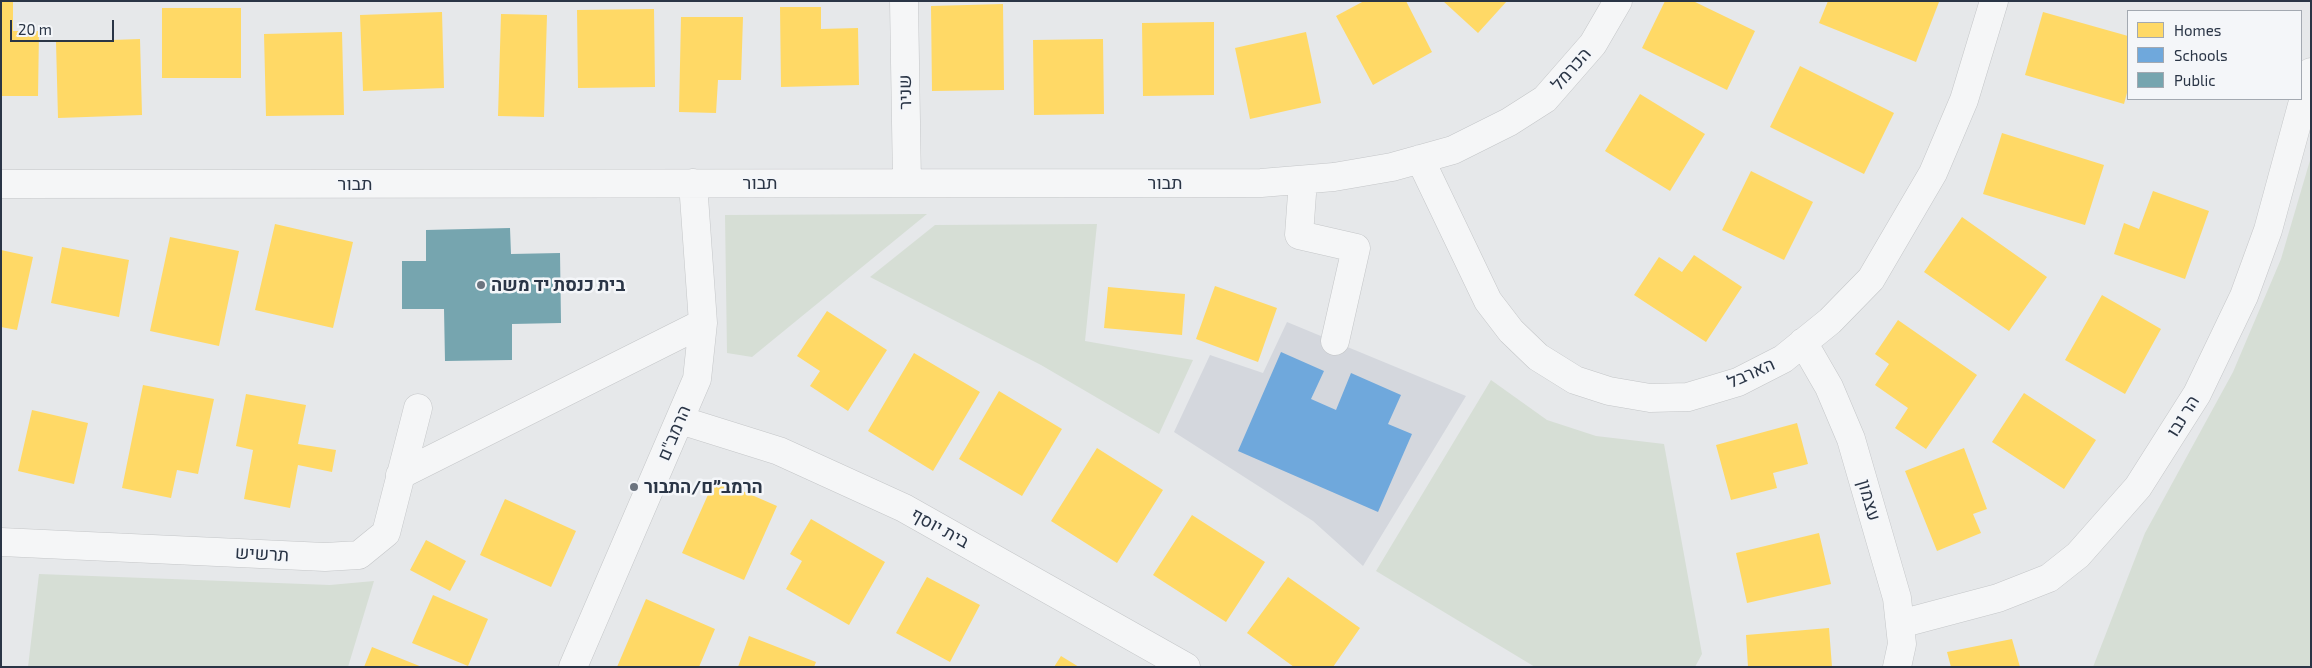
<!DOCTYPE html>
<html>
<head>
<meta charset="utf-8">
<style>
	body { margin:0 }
	#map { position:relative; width:2312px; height:668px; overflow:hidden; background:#e6e8ea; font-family:"Exo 2",sans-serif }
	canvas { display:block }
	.frame { position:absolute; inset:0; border:2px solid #2a3546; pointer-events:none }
	.legend { position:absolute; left:2127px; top:10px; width:175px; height:90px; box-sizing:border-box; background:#f4f6f9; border:1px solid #a3a9b1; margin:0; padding:6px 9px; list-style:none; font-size:15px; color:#2a3546 }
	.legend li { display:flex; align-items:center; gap:10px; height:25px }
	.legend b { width:25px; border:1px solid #a3a9b1 }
	.scale { position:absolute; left:10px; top:20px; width:104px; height:22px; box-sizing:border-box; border:2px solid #2a3546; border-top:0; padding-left:6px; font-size:15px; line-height:18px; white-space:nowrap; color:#2a3546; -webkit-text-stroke:4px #f4f6f9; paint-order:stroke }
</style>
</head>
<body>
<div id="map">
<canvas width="2312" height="668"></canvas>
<div class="frame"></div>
<ul class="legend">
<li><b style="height:14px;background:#ffd966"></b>Homes</li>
<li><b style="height:14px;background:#6fa8dc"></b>Schools</li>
<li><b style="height:14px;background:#76a5af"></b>Public</li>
</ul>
<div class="scale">20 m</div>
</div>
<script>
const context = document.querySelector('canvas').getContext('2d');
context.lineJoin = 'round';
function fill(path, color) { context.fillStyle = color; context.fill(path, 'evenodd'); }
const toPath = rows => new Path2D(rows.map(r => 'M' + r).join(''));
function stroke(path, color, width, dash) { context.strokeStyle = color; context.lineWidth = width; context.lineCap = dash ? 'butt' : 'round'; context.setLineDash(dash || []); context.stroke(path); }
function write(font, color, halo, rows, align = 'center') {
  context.font = font + ' "Exo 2",Heebo,sans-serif'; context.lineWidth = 5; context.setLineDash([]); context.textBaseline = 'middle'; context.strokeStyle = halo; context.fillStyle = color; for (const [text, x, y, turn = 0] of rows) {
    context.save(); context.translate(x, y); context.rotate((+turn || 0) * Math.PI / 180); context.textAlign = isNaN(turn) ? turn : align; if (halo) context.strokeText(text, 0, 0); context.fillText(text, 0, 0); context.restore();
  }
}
fill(toPath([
	[1287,322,1466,396,1363,566,1313,521,1174,432,1210,355,1263,373]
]), '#d4d7dd');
fill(toPath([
	[2311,157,2311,667,2093,667,2145,533,2233,372,2281,259],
	[927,214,752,357,727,353,725,215],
	[1097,224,1085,341,1193,360,1159,434,1041,365,870,277,935,225],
	[1491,380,1547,420,1596,436,1664,444,1702,654,1695,667,1535,667,1376,571],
	[39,574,330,585,374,581,348,667,28,667]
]), '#d6ded5');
fill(toPath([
	[1364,1,1406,1,1432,52,1373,85,1336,16],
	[1443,1,1507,1,1478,33],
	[1665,1,1693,1,1755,31,1727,90,1642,48],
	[1828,1,1937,1,1939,2,1916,62,1819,23],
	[1,2,13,2,13,31,39,31,38,96,1,96],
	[1003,4,1004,90,932,91,931,6],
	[780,7,821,7,821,29,858,28,859,85,781,87],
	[162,8,241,8,241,78,162,78],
	[654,9,655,87,578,88,577,10],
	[442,12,444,88,363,91,360,15],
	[2043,12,2128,36,2128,89,2124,104,2025,75],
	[501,14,547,15,544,117,498,116],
	[681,17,743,17,741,80,718,80,716,113,679,112],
	[1214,22,1214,95,1143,96,1142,23],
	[342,32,344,115,266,116,264,34],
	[1306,32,1321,103,1250,119,1235,48],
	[140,39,142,115,58,118,56,42],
	[1103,39,1104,114,1034,115,1033,40],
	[1800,66,1894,113,1864,174,1770,127],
	[1640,94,1705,134,1670,191,1605,151],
	[2002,133,2104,165,2085,225,1983,194],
	[1751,171,1813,202,1784,260,1722,230],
	[2153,191,2209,211,2185,279,2114,254,2124,223,2139,229],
	[1962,217,2047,277,2009,331,1924,272],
	[275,224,353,242,333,328,255,310],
	[170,237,239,251,219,346,150,331],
	[62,247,129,260,119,317,51,303],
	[1,250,33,257,17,330,1,327],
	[1694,255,1742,287,1706,342,1634,295,1659,257,1682,272],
	[1215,286,1277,308,1258,362,1196,339],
	[1108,287,1185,294,1182,335,1104,328],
	[2102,295,2161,329,2125,394,2065,360],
	[827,311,887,350,848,411,810,386,820,371,797,356],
	[1898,320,1977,375,1926,449,1895,428,1908,408,1875,385,1889,364,1875,354],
	[914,353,980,392,933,471,868,431],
	[143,385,214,399,198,474,177,470,171,498,122,488],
	[999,391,1062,429,1022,496,959,459],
	[2024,393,2096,440,2064,489,1992,442],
	[246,394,306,405,298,444,336,450,332,472,298,465,290,508,244,499,253,450,236,446],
	[32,410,88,423,74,484,18,471],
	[1797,423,1808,464,1773,473,1777,488,1731,500,1716,445],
	[1097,448,1163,490,1117,563,1051,521],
	[1964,448,1987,509,1973,514,1981,533,1937,551,1905,471],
	[715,479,777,506,744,580,682,553],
	[505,499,576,531,551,587,480,555],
	[1192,515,1265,562,1226,622,1153,575],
	[811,519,885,562,849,625,786,589,802,561,790,554],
	[1819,533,1831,584,1747,603,1736,553],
	[426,540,466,561,450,591,410,570],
	[927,577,980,605,950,662,896,633],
	[1288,577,1360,628,1333,667,1294,667,1247,633],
	[433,595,488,619,468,666,412,643],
	[646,599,715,629,699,667,617,667],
	[1829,628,1832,667,1748,667,1746,635],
	[749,636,816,662,814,667,738,667],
	[2012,639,2020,667,1951,667,1947,652],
	[372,647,422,667,364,667],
	[1061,656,1079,667,1054,667]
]), '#ffd966');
fill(toPath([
	[1281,352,1324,371,1311,399,1336,410,1351,373,1401,395,1388,424,1412,434,1378,512,1238,451]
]), '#6fa8dc');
fill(toPath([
	[510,228,511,254,560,253,561,323,512,324,512,360,445,361,444,309,402,309,402,261,426,261,426,230]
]), '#76a5af');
const minor = toPath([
	[904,1,907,183],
	[1420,159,1488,301,1511,331,1538,357,1575,380,1609,391,1650,398,1688,397,1738,382,1783,359,1830,321,1871,279,1933,173,1964,100,1994,1],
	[1303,180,1299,235,1356,248,1335,341],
	[1,184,1261,183,1334,177,1392,167,1453,150,1509,122,1545,99,1593,44,1618,1],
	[1803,342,1829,387,1851,439,1897,598,1902,644,1897,667],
	[680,420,779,451,904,508,1186,667],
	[400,475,703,323],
	[1,542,325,557,359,555,386,533,418,408],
	[1900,624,1998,598,2049,578,2078,555,2138,487,2197,394,2244,296,2268,230,2311,72],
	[573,667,697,379,703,323,693,183]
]);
stroke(minor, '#c4c6c8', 29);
stroke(minor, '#f5f6f7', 28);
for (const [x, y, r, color] of [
	[481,285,5,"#6c747f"],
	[634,487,5,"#6c747f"]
]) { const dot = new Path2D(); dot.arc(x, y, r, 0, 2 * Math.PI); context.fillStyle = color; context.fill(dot); stroke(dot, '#f4f6f9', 2); }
write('18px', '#2a3546', '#f4f6f9', [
	["הכרמל",1571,69,-49],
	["שניר",905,92,-91],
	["תבור",760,183],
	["תבור",1165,183],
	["תבור",355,184],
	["הארבל",1751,373,-24],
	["הר נבו",2183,416,-58],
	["הרמב\"ם",674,433,-67],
	["עצמון",1869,500,74],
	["בית יוסף",940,528,29],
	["תרשיש",262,554,3]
]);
write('bold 18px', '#2a3546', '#f4f6f9', [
	["בית כנסת יד משה",491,285],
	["הרמב״ם/התבור",644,487]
], 'left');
</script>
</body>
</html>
